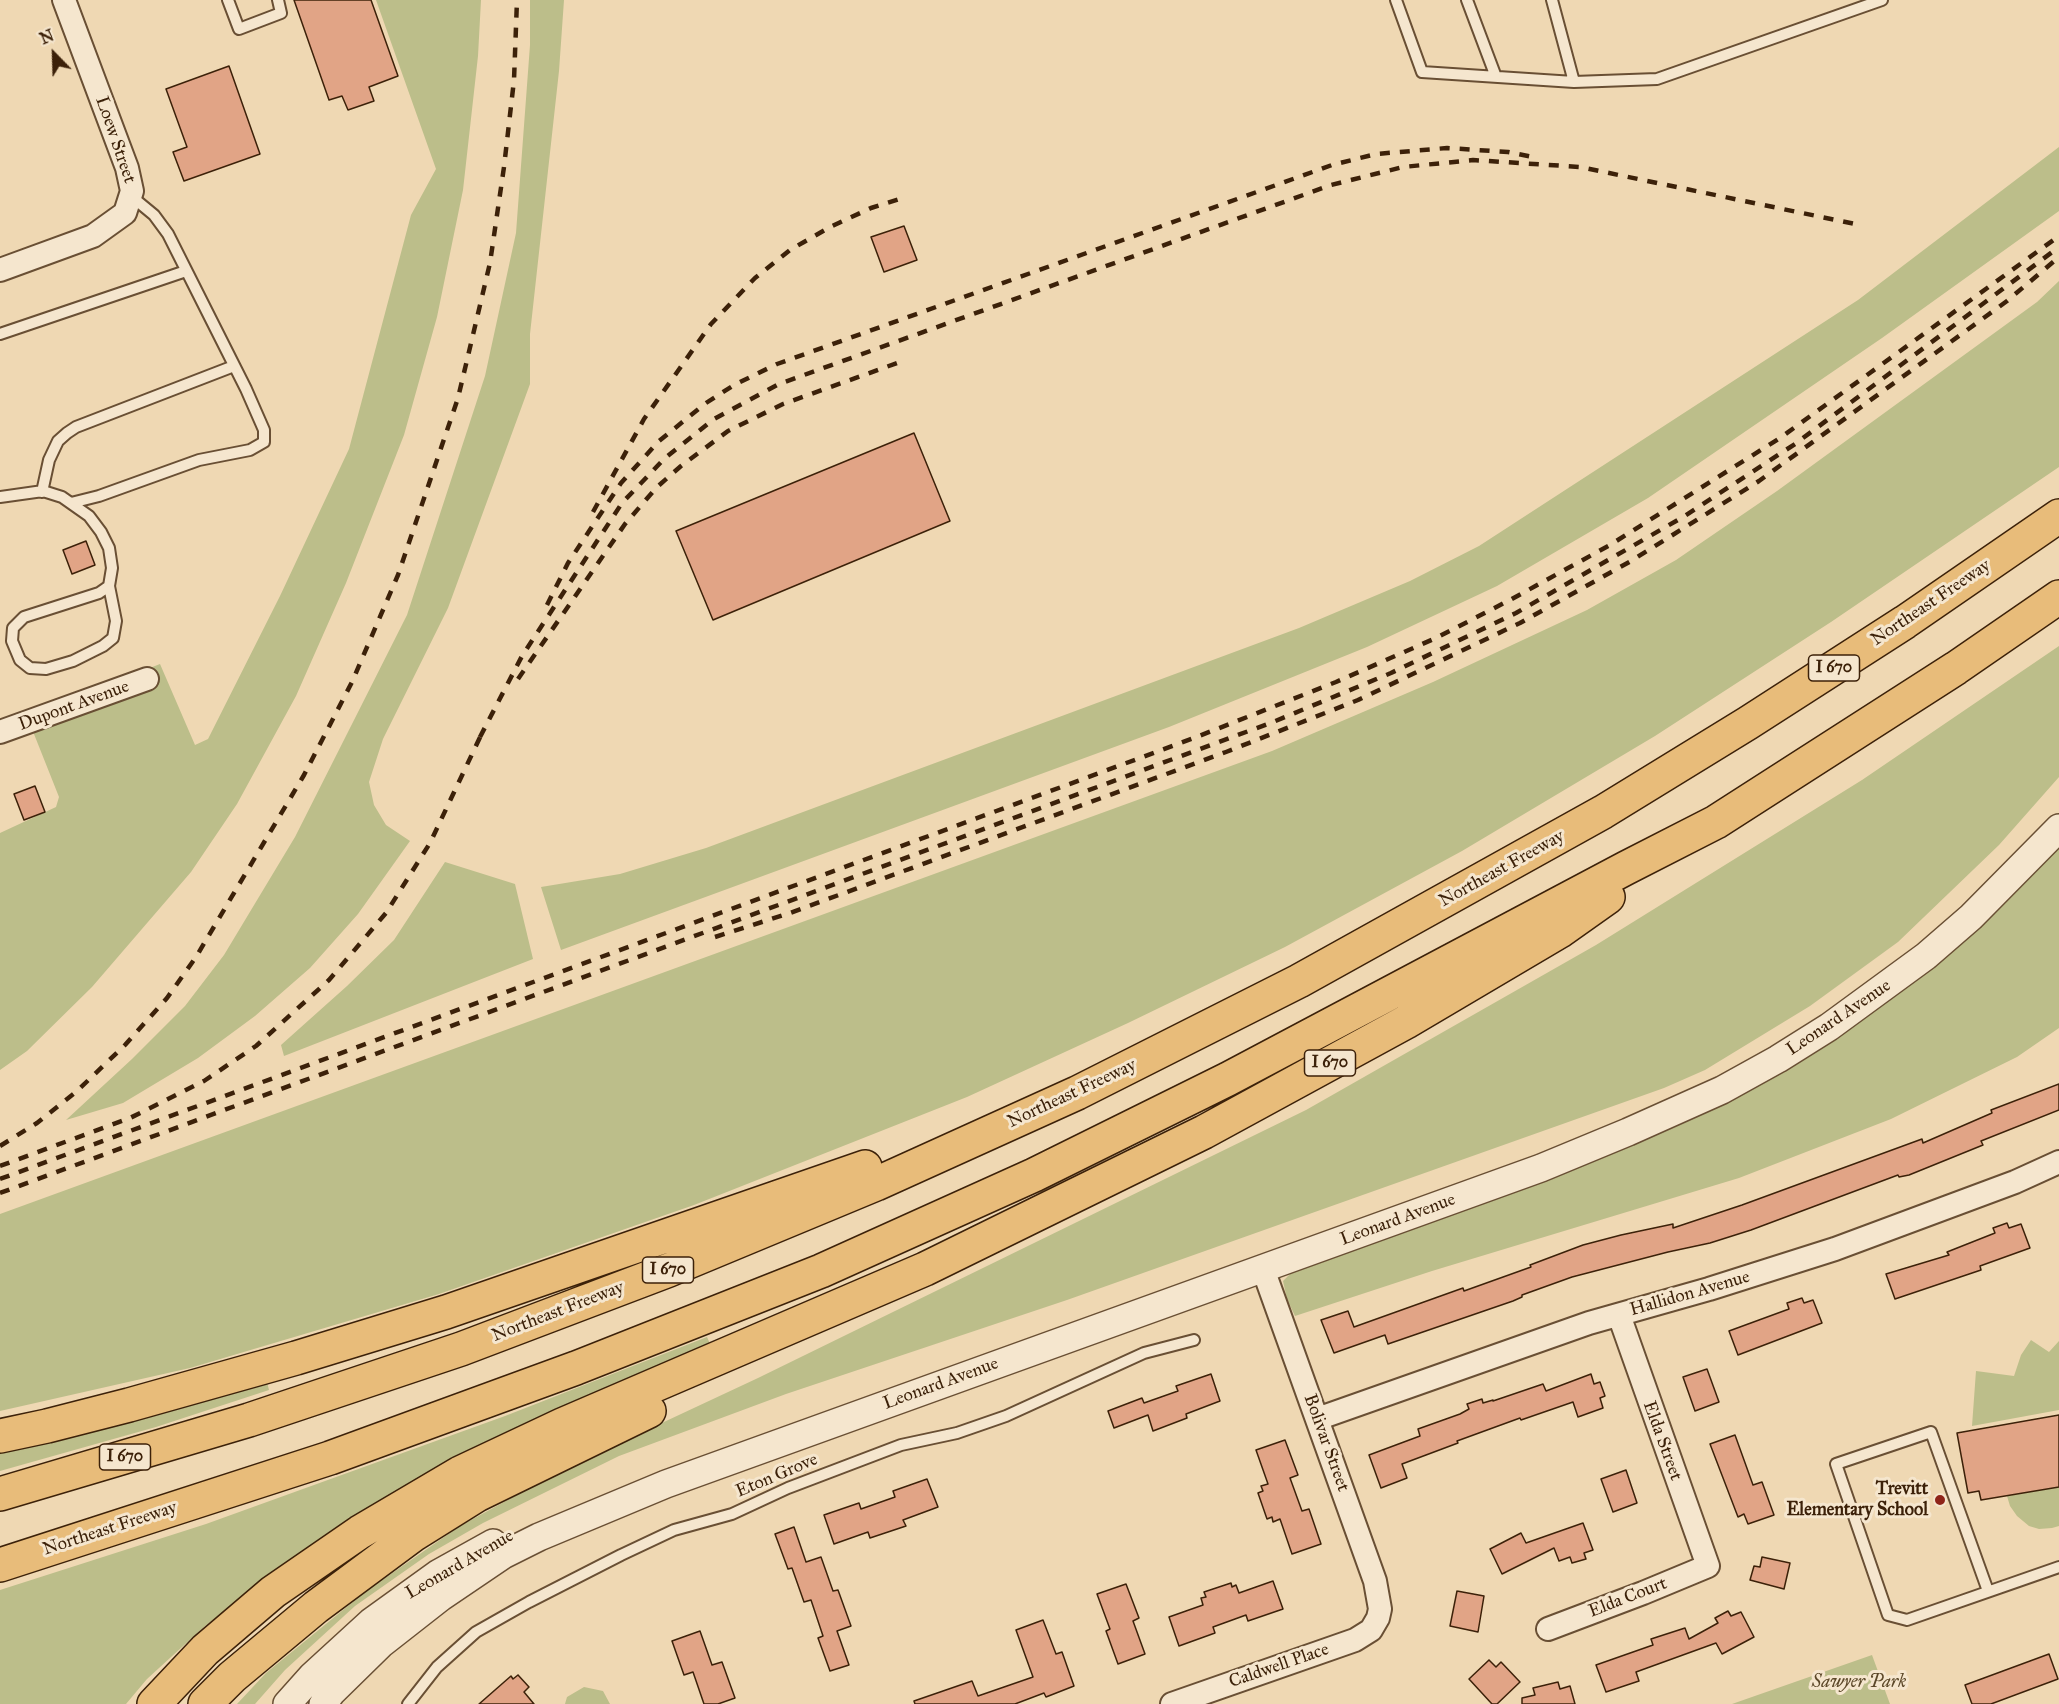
<!DOCTYPE html>
<html>
<head>
<meta charset="utf-8">
<style>
	body { margin:0 }
	#map { position:relative; width:2059px; height:1704px; overflow:hidden; background:#efd8b3; font-family:"IM FELL Great Primer",serif }
	canvas { display:block }
	.north { position:absolute; left:24px; top:24px; width:60px; height:60px; -webkit-text-stroke:4px #f5e6ce; paint-order:stroke; rotate:337deg; font-size:16px; font-weight:700; line-height:24px; text-align:center; color:#3c2109 }
	.north::after { content:''; display:block; margin:auto; width:21px; height:27px; background:#3c2109; clip-path:polygon(50% 0,100% 100%,50% 72%,0 100%) }
</style>
</head>
<body>
<div id="map">
<canvas width="2059" height="1704"></canvas>
<div class="north">N</div>
</div>
<script>
const context = document.querySelector('canvas').getContext('2d');
context.lineJoin = 'round';
function fill(path, color) { context.fillStyle = color; context.fill(path, 'evenodd'); }
const toPath = rows => new Path2D(rows.map(r => 'M' + r).join(''));
function stroke(path, color, width, dash) { context.strokeStyle = color; context.lineWidth = width; context.lineCap = dash ? 'butt' : 'round'; context.setLineDash(dash || []); context.stroke(path); }
function write(font, color, halo, rows, align = 'center') {
  context.font = font + ' "IM FELL Great Primer",serif'; context.lineWidth = 6; context.setLineDash([]); context.textBaseline = 'middle'; context.strokeStyle = halo; context.fillStyle = color; for (const [text, x, y, turn = 0] of rows) {
    context.save(); context.translate(x, y); context.rotate((+turn || 0) * Math.PI / 180); context.textAlign = isNaN(turn) ? turn : align; if (halo) context.strokeText(text, 0, 0); context.fillText(text, 0, 0); context.restore();
  }
}
fill(toPath([
	[376,0,481,0,478,56,463,190,437,317,404,435,346,583,296,696,237,804,191,872,92,987,27,1051,0,1070,0,833,56,807,59,797,32,729,32,714,160,664,195,745,208,739,280,596,349,449,411,215,436,169],
	[530,0,564,0,559,71,530,334,530,384,448,608,383,739,369,782,374,805,386,825,410,841,358,914,310,968,255,1016,198,1058,123,1103,66,1120,132,1059,185,1006,224,955,295,837,407,615,485,376,516,233,530,45],
	[2059,147,2059,211,1882,338,1648,498,1497,586,1367,647,1169,727,561,950,541,887,620,874,706,848,1299,628,1410,581,1479,546,1858,300],
	[2059,281,2059,467,1831,622,1655,736,1462,851,1285,947,1128,1023,967,1097,694,1205,439,1294,190,1368,0,1411,0,1214,1272,751,1433,682,1587,610,1676,560,1777,491,2037,302],
	[2059,646,2059,777,1999,845,1898,942,1810,1006,1705,1070,1664,1088,1067,1300,786,1394,619,1456,483,1523,429,1554,355,1606,285,1670,255,1704,237,1704,266,1673,365,1592,460,1526,572,1465,758,1378,1306,1110,1596,945,1862,780],
	[2059,845,2059,1028,2017,1057,1891,1119,1739,1178,1432,1271,1295,1316,1287,1299,1283,1281,1296,1268,1532,1185,1675,1127,1745,1091],
	[445,862,515,884,533,959,284,1056,281,1045,347,986,394,940],
	[707,1337,711,1346,363,1512,292,1559,205,1626,147,1679,126,1704,0,1704,0,1590,206,1524,505,1416],
	[2031,1340,2049,1352,2059,1341,2059,1410,1972,1426,1976,1371,2014,1376,2021,1355],
	[267,1382,269,1390,156,1427,0,1471,0,1452,144,1418],
	[2059,1487,2059,1526,2052,1528,2039,1529,2029,1526,2017,1516,2010,1506,2007,1496],
	[1872,1655,1890,1704,1732,1704],
	[584,1687,603,1691,610,1704,565,1704,567,1697]
]), '#bcbe8a');
const building = toPath([
	[294,0,371,0,398,76,369,87,374,101,348,110,342,96,329,100,294,0],
	[229,66,260,154,184,181,173,152,187,147,166,89,229,66],
	[904,226,917,260,884,272,871,237,904,226],
	[914,433,950,521,713,620,676,531,914,433],
	[86,541,95,565,72,574,63,550,86,541],
	[35,786,45,812,24,820,14,794,35,786],
	[2059,1084,2059,1110,1981,1141,1983,1145,1909,1175,1899,1177,1898,1175,1751,1230,1710,1243,1668,1252,1572,1277,1522,1295,1522,1297,1513,1301,1388,1344,1385,1335,1334,1353,1321,1320,1348,1311,1354,1327,1463,1288,1464,1291,1531,1267,1530,1265,1583,1245,1621,1235,1673,1224,1673,1228,1742,1205,1922,1139,1923,1143,1992,1113,1991,1110,2059,1084],
	[2007,1223,2009,1228,2021,1224,2030,1248,1980,1266,1981,1270,1895,1299,1886,1274,1949,1255,1947,1252,1995,1233,1993,1228,2007,1223],
	[1802,1298,1804,1303,1813,1300,1822,1323,1738,1355,1729,1331,1789,1309,1787,1303,1802,1298],
	[1707,1369,1719,1402,1695,1411,1683,1377,1707,1369],
	[1211,1374,1220,1401,1186,1414,1187,1418,1153,1431,1148,1415,1114,1428,1108,1411,1142,1398,1144,1403,1178,1391,1176,1386,1211,1374],
	[1591,1374,1594,1384,1600,1382,1605,1396,1600,1398,1603,1408,1578,1417,1573,1402,1521,1420,1520,1418,1457,1441,1458,1443,1402,1464,1407,1478,1381,1488,1369,1455,1420,1436,1418,1429,1460,1414,1469,1409,1467,1404,1482,1399,1483,1403,1493,1400,1493,1401,1543,1384,1546,1391,1591,1374],
	[2059,1415,2059,1487,1981,1500,1979,1491,1968,1493,1957,1433,2059,1415],
	[1735,1435,1753,1485,1762,1482,1774,1515,1748,1524,1744,1514,1738,1517,1710,1444,1735,1435],
	[1285,1440,1298,1475,1290,1478,1302,1511,1309,1509,1321,1544,1292,1554,1280,1519,1273,1522,1272,1517,1267,1519,1258,1493,1263,1491,1261,1486,1268,1484,1256,1450,1285,1440],
	[1626,1470,1637,1503,1613,1512,1601,1479,1626,1470],
	[927,1479,938,1507,903,1520,906,1526,870,1538,868,1532,834,1544,824,1515,859,1503,861,1509,895,1497,893,1491,927,1479],
	[1583,1523,1593,1550,1584,1553,1586,1559,1572,1563,1570,1557,1559,1561,1554,1548,1502,1574,1490,1549,1521,1533,1526,1543,1583,1523],
	[794,1527,806,1562,821,1557,833,1591,838,1590,851,1626,837,1631,849,1665,830,1671,818,1638,823,1636,811,1600,804,1602,792,1568,788,1569,775,1534,794,1527],
	[1762,1557,1790,1563,1784,1589,1750,1580,1754,1566,1760,1567,1762,1557],
	[1273,1581,1283,1609,1248,1621,1246,1615,1213,1627,1215,1633,1179,1646,1169,1617,1203,1605,1201,1598,1206,1597,1204,1592,1231,1583,1232,1587,1236,1585,1239,1593,1273,1581],
	[1126,1584,1139,1618,1133,1621,1145,1654,1118,1664,1106,1631,1110,1629,1097,1594,1126,1584],
	[1457,1591,1484,1596,1478,1632,1450,1626,1457,1591],
	[1728,1611,1731,1616,1741,1612,1754,1637,1722,1654,1716,1643,1636,1672,1639,1681,1606,1692,1596,1665,1653,1645,1651,1639,1685,1628,1689,1639,1718,1623,1715,1618,1728,1611],
	[1043,1620,1056,1654,1062,1652,1074,1686,1046,1697,1044,1693,1015,1704,915,1704,914,1701,972,1681,978,1696,1033,1677,1016,1630,1043,1620],
	[700,1631,712,1665,722,1662,735,1698,718,1704,704,1704,693,1672,684,1675,672,1641,700,1631],
	[2049,1654,2058,1679,1991,1704,1972,1704,1965,1685,2049,1654],
	[1489,1660,1496,1667,1501,1662,1520,1682,1497,1704,1492,1704,1469,1679,1489,1660],
	[518,1675,529,1687,524,1692,534,1704,479,1704,511,1676,513,1679,518,1675],
	[1558,1682,1560,1689,1570,1686,1575,1704,1522,1704,1522,1698,1535,1695,1533,1688,1558,1682]
]);
fill(building, '#e1a486');
stroke(building, '#3c2109', 1.5);
const service = toPath([
	[228,0,239,29,281,13,278,0],
	[1396,0,1422,72,1574,82],
	[1467,0,1496,77],
	[1552,0,1574,82,1657,79,1882,0],
	[0,334,186,271],
	[42,492,49,460,58,441,67,433,76,427,234,366],
	[0,497,43,491,62,497,89,516,101,532,109,548,112,568,109,586,116,621,113,638,103,646,73,661,46,669,30,668,20,660,12,641,13,628,24,617,99,593,109,586],
	[71,503,99,496,199,460,250,450,264,442,264,430,246,389,168,234,154,215,131,196],
	[1988,1591,1931,1432,1836,1464,1888,1615,1907,1620,2059,1567],
	[408,1704,437,1667,476,1632,529,1602,621,1555,674,1530,732,1514,788,1488,901,1445,957,1433,1006,1416,1144,1353,1194,1340]
]);
const minor = toPath([
	[0,270,93,236,125,213,132,191,127,168,64,0],
	[0,732,147,679],
	[1317,1419,1589,1323,1709,1289,1835,1249,2015,1182,2059,1162],
	[1548,1629,1643,1593,1708,1566,1619,1315],
	[1172,1704,1355,1640,1371,1630,1378,1618,1380,1609,1375,1581,1263,1269]
]);
const tertiary = toPath([
	[287,1704,312,1676,371,1622,439,1573,493,1543],
	[323,1704,332,1692,381,1644,441,1597,503,1555,539,1537,666,1484,1541,1168,1628,1132,1722,1090,1778,1059,1829,1027,1926,956,1971,917,2059,828]
]);
const motorway = toPath([
	[0,1436,47,1426,129,1405,296,1358,446,1312,865,1167],
	[0,1494,249,1420,461,1349,669,1270,876,1184,1077,1093,1299,981,1603,812,1748,723,1905,622,2059,516],
	[0,1565,330,1458,576,1368,821,1271,1034,1175,1228,1079,1626,868,1716,822,1956,668,2059,597],
	[154,1704,205,1650,273,1592,360,1532,460,1473,562,1425,925,1269,1204,1132,1406,1022,1560,931,1608,897],
	[205,1704,232,1677,316,1607,413,1535,477,1495,649,1411]
]);
stroke(service, '#694f34', 14);
stroke(minor, '#694f34', 26);
stroke(tertiary, '#694f34', 30);
stroke(motorway, '#3c2109', 36);
stroke(service, '#f5e6ce', 10);
stroke(minor, '#f5e6ce', 22);
stroke(tertiary, '#f5e6ce', 27);
stroke(motorway, '#e8bc7a', 33);
stroke(toPath([
	[593,512,644,419,711,324,755,278,790,250,830,227,871,208,906,197],
	[547,605,568,563,621,483,659,441,706,403,734,385,777,364,1332,165,1376,154,1447,148,1508,152,1533,157],
	[518,679,625,524,657,487,681,466,728,431,783,404,900,362],
	[480,737,522,656,622,503,665,458,714,419,779,384,1331,185,1403,167,1473,160,1580,167,1860,225],
	[715,937,790,913,1226,752,1358,700,1520,623,1631,561,1759,481,2007,301,2059,257],
	[0,1146,37,1123,76,1092,125,1045,167,998,196,957,304,775,352,682,398,575,458,398,490,263,504,167,514,80,517,0],
	[0,1166,130,1118,204,1081,256,1046,329,980,386,913,430,843,483,731],
	[0,1179,1194,738,1336,682,1436,638,1510,600,1610,545,1780,438,2059,236],
	[0,1193,1273,722,1391,673,1516,613,1683,517,1795,444,2059,247]
]), '#3c2109', 4.5, [10, 10]);
for (const [x, y, r, color] of [
	[1940,1500,6,"#8f2418"]
]) { const dot = new Path2D(); dot.arc(x, y, r, 0, 2 * Math.PI); context.fillStyle = color; context.fill(dot); stroke(dot, '#f5e6ce', 2); }
for (const [x, y, w] of [
	[1834,668,51],
	[1330,1063,51],
	[668,1270,51],
	[125,1457,51]
]) { const box = new Path2D(); box.roundRect(x - w / 2, y - 13, w, 26, 4.5); context.fillStyle = '#f5e6ce'; context.fill(box); stroke(box, '#3c2109', 1.5); }
write('bold 16px', '#3c2109', null, [
	["I 670",1834,668],
	["I 670",1330,1063],
	["I 670",668,1270],
	["I 670",125,1457]
]);
write('18px', '#3c2109', '#f5e6ce', [
	["Loew Street",115,140,71],
	["Northeast Freeway",1931,603,-34],
	["Dupont Avenue",74,706,-20],
	["Northeast Freeway",1502,869,-29],
	["Leonard Avenue",1839,1018,-34],
	["Northeast Freeway",1072,1094,-25],
	["Leonard Avenue",1398,1220,-20],
	["Hallidon Avenue",1690,1294,-16],
	["Northeast Freeway",558,1312,-21],
	["Leonard Avenue",941,1384,-20],
	["Elda Street",1662,1441,70],
	["Bolivar Street",1326,1443,70],
	["Eton Grove",777,1476,-23],
	["Northeast Freeway",110,1529,-18],
	["Leonard Avenue",460,1565,-30],
	["Elda Court",1628,1598,-21],
	["Caldwell Place",1279,1666,-19]
]);
write('bold 18px', '#3c2109', '#f5e6ce', [
	["Trevitt",1928,1490],
	["Elementary School",1928,1511]
], 'right');
write('italic 18px', '#5c4829', '#f5e6ce', [
	["Sawyer Park",1859,1683]
]);
</script>
</body>
</html>
